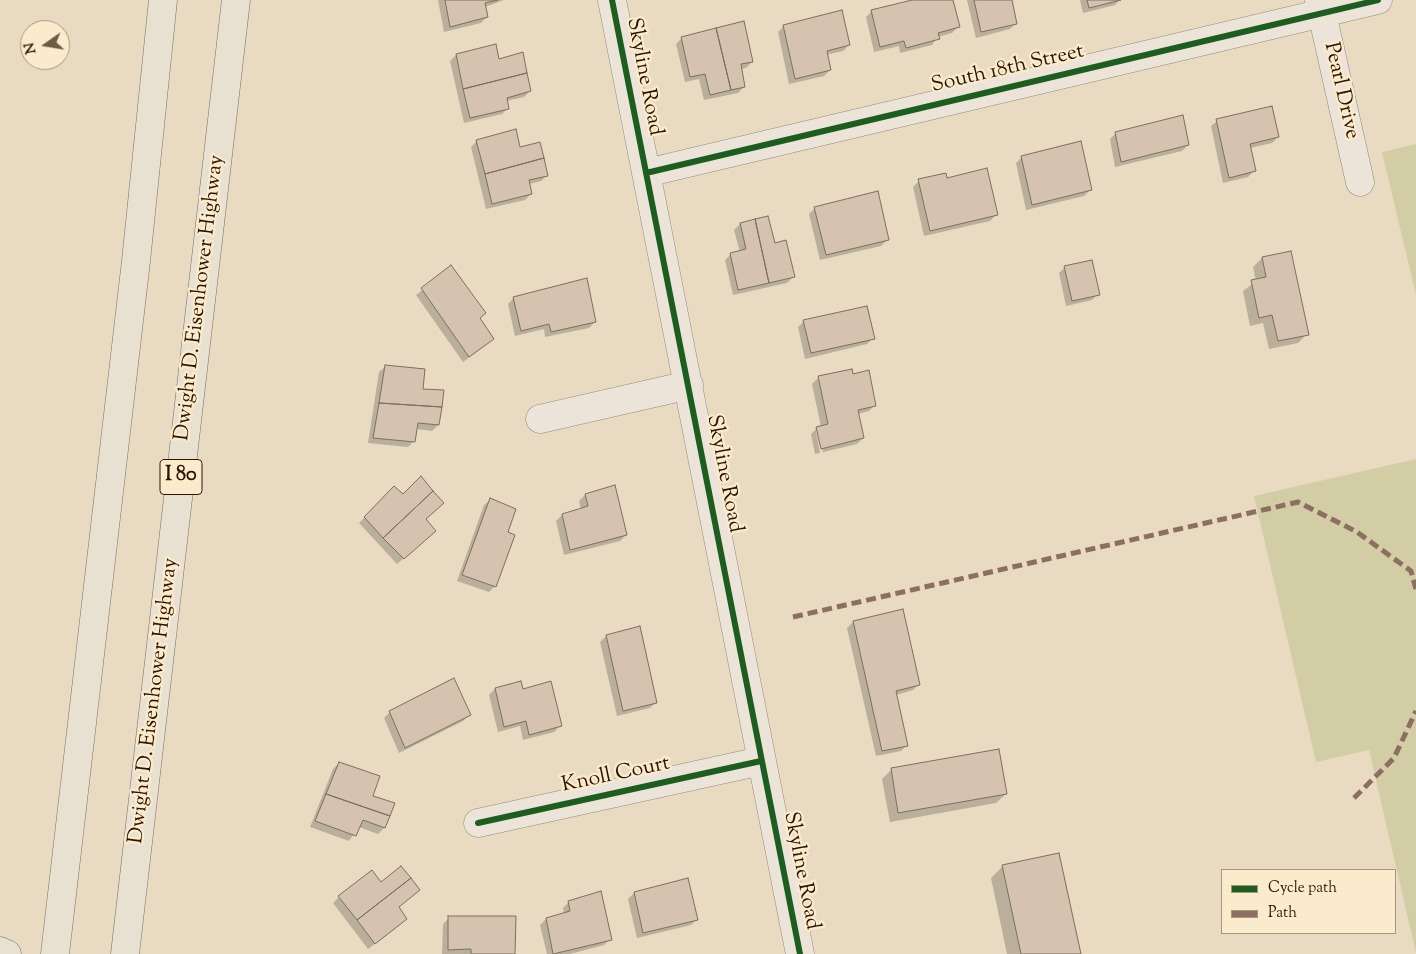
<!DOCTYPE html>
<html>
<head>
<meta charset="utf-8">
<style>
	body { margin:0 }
	#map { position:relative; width:1416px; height:954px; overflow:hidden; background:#e9dbc2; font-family:"Sorts Mill Goudy",serif }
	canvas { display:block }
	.legend { position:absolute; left:1221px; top:869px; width:175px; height:65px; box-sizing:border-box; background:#fbebcd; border:1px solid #a9957b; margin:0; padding:6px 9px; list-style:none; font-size:15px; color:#2d1501 }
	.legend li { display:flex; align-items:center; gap:10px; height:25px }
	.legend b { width:25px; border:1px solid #a9957b }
	.north { position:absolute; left:20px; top:20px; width:50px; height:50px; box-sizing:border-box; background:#fbebcd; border:1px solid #a9957b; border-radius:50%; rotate:257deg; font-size:14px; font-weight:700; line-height:20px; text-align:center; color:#2d1501 }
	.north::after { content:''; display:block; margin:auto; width:18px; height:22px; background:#6f5a45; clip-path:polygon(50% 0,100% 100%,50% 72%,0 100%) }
</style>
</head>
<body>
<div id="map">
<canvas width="1416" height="954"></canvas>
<ul class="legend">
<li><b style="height:6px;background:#1b5e20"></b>Cycle path</li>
<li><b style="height:6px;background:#8d6e63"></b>Path</li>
</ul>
<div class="north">N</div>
</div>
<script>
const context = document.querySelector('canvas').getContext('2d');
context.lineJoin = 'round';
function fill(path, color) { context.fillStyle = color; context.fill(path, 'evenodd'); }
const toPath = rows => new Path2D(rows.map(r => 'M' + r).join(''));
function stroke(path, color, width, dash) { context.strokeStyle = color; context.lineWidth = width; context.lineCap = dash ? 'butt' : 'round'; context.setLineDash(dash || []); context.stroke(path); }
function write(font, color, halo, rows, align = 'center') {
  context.font = font + ' "Sorts Mill Goudy",serif'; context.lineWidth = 4.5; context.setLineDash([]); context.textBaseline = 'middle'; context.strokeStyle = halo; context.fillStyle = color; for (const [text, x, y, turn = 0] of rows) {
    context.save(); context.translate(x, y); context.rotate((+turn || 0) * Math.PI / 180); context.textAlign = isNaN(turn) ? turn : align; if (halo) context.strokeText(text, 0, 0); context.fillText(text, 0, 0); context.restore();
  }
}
fill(toPath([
	[1416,144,1416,295,1382,152],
	[1416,459,1416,953,1369,750,1316,762,1254,496]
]), '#d2cda4');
fill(toPath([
	[438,0,504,0,485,7,487,17,481,23,444,32],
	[917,0,952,0,958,27,952,33,938,37,932,45,900,53,899,46,874,52,866,17,872,11],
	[967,0,1011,0,1016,23,1010,29,976,38],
	[1080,0,1120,0,1115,5,1083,13],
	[784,26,849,45,843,51,826,55,830,70,824,76,789,84,778,32],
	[682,38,752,62,746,68,740,69,744,87,738,93,704,100,699,79,685,82,676,44],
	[495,46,498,60,530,91,524,97,506,101,508,108,502,114,464,123,450,61,456,55],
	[1217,121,1278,137,1272,143,1250,148,1254,171,1248,177,1223,183,1211,126],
	[1116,133,1188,145,1182,151,1115,167,1110,139],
	[477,141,519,149,547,175,541,181,529,184,531,194,525,200,486,209,471,147],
	[1022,157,1090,190,1084,196,1026,210,1016,163],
	[946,179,996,215,990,221,924,236,913,187,919,181],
	[815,208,887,240,881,246,820,260,809,214],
	[740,224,774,245,793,277,787,283,733,295,725,260,731,254,740,252,734,230],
	[1262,258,1307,334,1298,343,1269,349,1263,323,1250,326,1243,291,1256,281,1253,267],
	[451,267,478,319,486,345,463,362,416,295],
	[1065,267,1098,294,1092,300,1066,306,1059,273],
	[514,298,595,322,589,328,545,337,544,329,515,336,508,304],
	[804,321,873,338,867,344,805,359,798,327],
	[386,366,421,391,438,425,432,431,416,429,414,441,408,447,368,443,379,372],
	[853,376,875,405,869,411,858,414,863,438,857,444,823,452,818,431,816,431,820,453,815,454,811,434,817,428,821,427,812,384,818,378],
	[394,488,424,519,428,537,397,564,359,523],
	[585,495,626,535,620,541,564,555,556,521,562,515,581,509,579,501],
	[490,500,506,532,495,586,489,592,457,581,484,505],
	[853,622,919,684,913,690,896,695,907,745,901,751,876,756,847,628],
	[606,636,656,702,650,708,617,716,600,642],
	[453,680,469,715,463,721,399,753,384,718,390,712],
	[495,689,522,690,560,726,554,732,523,740,520,726,498,732,489,695],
	[339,763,371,797,393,804,384,828,378,834,359,827,349,841,310,827,333,769],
	[891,770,1006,794,996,803,890,822,882,779],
	[1003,866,1079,954,1007,954,991,878],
	[688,880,697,919,691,925,637,938,628,899,634,893],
	[339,897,400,925,368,949,333,903],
	[569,902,610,939,604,945,570,954,547,954,540,925,546,919,564,914,563,908],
	[449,918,513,954,442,954,443,924]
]), '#0003');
const building = toPath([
	[445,0,498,0,485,3,488,17,450,27,445,0],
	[912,0,953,0,960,27,938,33,940,39,906,48,904,41,880,47,871,10,912,0],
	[974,0,1012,0,1017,24,981,32,974,0],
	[1087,0,1121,0,1089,8,1087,0],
	[842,10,850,45,827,51,831,70,795,79,783,25,842,10],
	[744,21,753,62,741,64,745,87,731,90,716,28,744,21],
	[716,28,731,90,710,95,705,74,690,77,681,37,716,28],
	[496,44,499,59,523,52,527,73,463,89,456,54,496,44],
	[527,73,531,91,507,98,509,109,470,118,463,89,527,73],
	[1272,106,1279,137,1250,144,1256,171,1229,178,1216,119,1272,106],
	[1183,115,1189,145,1121,162,1115,132,1183,115],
	[516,129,520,147,540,142,544,158,485,174,476,140,516,129],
	[1081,141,1092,190,1032,205,1021,156,1081,141],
	[544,158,548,176,529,180,532,194,492,204,485,174,544,158],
	[987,168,998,215,930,231,918,179,946,173,947,178,987,168],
	[878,191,889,240,826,255,814,207,878,191],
	[768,216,775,243,786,240,795,277,769,283,755,219,768,216],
	[755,219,769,283,738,290,730,253,746,249,740,223,755,219],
	[1291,251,1309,335,1278,341,1272,315,1259,318,1251,280,1266,277,1262,257,1291,251],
	[1092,260,1100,295,1072,301,1064,266,1092,260],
	[451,265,486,313,480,318,494,339,469,357,421,288,451,265],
	[587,278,596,322,551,332,549,324,521,331,513,297,587,278],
	[867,306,875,339,811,353,803,320,867,306],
	[385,365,425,369,423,389,444,390,442,407,379,403,385,365],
	[852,369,853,374,869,370,876,406,858,410,864,438,821,449,816,427,828,424,818,376,852,369],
	[379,403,442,407,439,425,418,423,415,442,373,438,379,403],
	[421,476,433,491,383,538,364,517,394,486,403,494,421,476],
	[615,485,627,535,570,550,562,514,588,506,585,494,615,485],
	[433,491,444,503,426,519,436,531,404,559,383,538,433,491],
	[490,498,516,509,508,532,515,535,496,587,462,575,490,498],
	[903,609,920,685,896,691,908,746,882,751,853,621,903,609],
	[640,626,657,703,623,711,606,635,640,626],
	[454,678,471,715,405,748,389,711,454,678],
	[521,681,523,689,551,681,562,726,529,735,526,721,504,727,495,688,521,681],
	[999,749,1007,794,898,813,891,768,999,749],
	[339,762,380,776,373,796,395,803,390,816,326,794,339,762],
	[326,794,390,816,385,828,363,820,356,836,315,821,326,794],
	[1059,853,1081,954,1021,954,1002,865,1059,853],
	[401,866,411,878,357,920,338,896,372,870,381,882,401,866],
	[411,878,420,890,399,907,407,919,375,944,357,920,411,878],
	[688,878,698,920,643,933,634,892,688,878],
	[601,891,612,940,553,954,546,918,570,911,568,901,601,891],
	[448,916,516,916,515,954,471,954,471,949,448,950,448,916]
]);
fill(building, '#d5c2af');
stroke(building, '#7a6f60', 1);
const minor = toPath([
	[612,0,800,954],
	[1319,0,1360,182],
	[646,173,1378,0],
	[540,419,689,385],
	[478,823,761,761]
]);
const major = toPath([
	[0,951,7,954]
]);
const highway = toPath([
	[55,954,136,261,163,0],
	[125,954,236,0]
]);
stroke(minor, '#948a79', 29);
stroke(major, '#7a6f60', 29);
stroke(highway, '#7a6f60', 29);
stroke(minor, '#ece4d8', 28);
stroke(major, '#e8e0d1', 28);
stroke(highway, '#e8e0d1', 28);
stroke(toPath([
	[793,617,1298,502,1357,532,1411,571,1416,589],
	[1354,798,1394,758,1416,711]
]), '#8d6e63', 5, [10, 5]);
stroke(toPath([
	[612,0,800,954],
	[646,173,1378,0],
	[478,823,761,761]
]), '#1b5e20', 6);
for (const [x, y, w] of [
	[181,477,42]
]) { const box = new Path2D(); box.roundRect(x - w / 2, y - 17.5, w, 35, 4); context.fillStyle = '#fbebcd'; context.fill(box); stroke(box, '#2d1501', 1); }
write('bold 20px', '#2d1501', null, [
	["I 80",181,477]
]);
write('21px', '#2d1501', '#fbebcd', [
	["South 18th Street",1008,70,-13],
	["Skyline Road",643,77,79],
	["Pearl Drive",1340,91,77],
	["Dwight D. Eisenhower Highway",201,298,-83],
	["Skyline Road",723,474,79],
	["Dwight D. Eisenhower Highway",155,701,-83],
	["Knoll Court",616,776,-12],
	["Skyline Road",800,871,79]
]);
</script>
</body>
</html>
